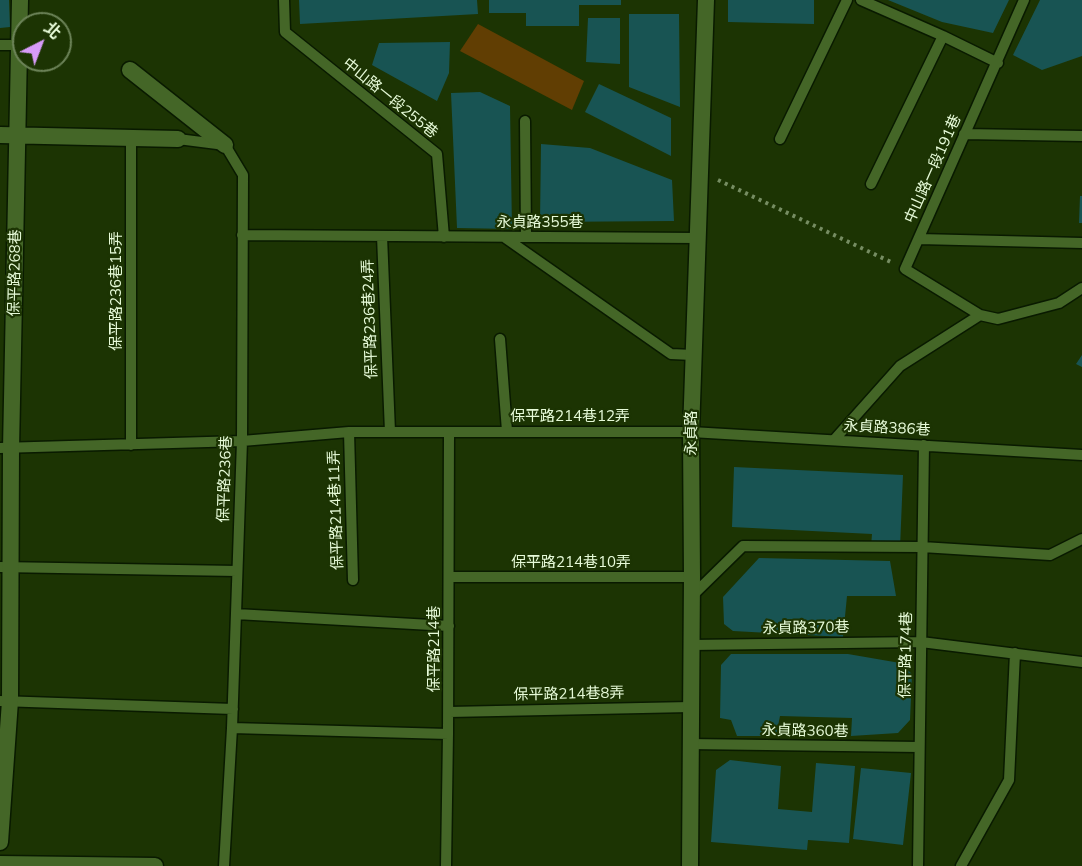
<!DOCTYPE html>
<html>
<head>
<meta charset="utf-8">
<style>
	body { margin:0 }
	#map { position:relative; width:1082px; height:866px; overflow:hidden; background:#1c3403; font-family:Mulish,"Noto Sans TC",sans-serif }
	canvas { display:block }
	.north { position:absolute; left:12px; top:12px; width:60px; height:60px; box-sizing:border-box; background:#1c3403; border:2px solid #6d8459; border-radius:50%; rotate:42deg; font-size:16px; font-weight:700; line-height:24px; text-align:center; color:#e7fbd9 }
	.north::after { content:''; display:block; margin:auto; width:21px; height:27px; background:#d79bf9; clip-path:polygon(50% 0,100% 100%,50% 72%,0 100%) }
</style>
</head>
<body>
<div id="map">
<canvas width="1082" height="866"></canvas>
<div class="north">北</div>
</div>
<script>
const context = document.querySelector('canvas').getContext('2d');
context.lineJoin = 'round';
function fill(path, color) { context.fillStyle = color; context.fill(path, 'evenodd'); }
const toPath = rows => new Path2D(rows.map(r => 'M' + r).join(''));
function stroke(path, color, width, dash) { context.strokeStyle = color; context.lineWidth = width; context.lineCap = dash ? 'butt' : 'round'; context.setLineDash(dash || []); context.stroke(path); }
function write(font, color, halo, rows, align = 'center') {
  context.font = font + ' Mulish,"Noto Sans TC",sans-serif'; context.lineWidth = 4.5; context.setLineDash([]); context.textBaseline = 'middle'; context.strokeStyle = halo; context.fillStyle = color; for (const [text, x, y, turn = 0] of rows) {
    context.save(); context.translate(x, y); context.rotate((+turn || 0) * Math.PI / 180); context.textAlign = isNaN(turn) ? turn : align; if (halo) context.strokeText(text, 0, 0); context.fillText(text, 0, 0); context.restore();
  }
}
fill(toPath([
	[478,24,584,81,572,110,460,51]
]), '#613e03');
fill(toPath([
	[0,0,9,0,10,27,0,28],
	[299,0,477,0,478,14,300,24],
	[489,0,621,0,621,5,579,5,579,26,526,26,526,13,489,13],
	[728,0,814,0,814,24,728,22],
	[888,0,1009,0,993,33,942,22],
	[1040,0,1082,0,1082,56,1042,70,1013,55],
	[629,14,679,14,680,107,629,87],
	[588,18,620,18,620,64,586,62],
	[450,42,449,73,437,101,372,65,379,43],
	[599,84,671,118,671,156,585,112],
	[480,92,510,106,512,229,457,228,451,93],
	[541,144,590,148,672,180,674,221,540,222],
	[1080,196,1082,196,1082,223,1079,223],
	[1082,355,1082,367,1076,364],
	[734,467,903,475,900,548,871,547,872,534,732,527],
	[759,558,890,561,896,596,847,596,843,637,733,631,724,624,723,597],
	[731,654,848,654,900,663,912,674,910,720,898,733,851,736,852,718,780,716,776,736,737,736,731,720,720,718,721,665],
	[730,760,781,766,778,809,812,812,816,763,855,766,849,843,808,840,807,850,711,842,716,770],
	[861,768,911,773,903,845,853,839]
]), '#185453');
const service = toPath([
	[284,0,285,32,437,154,444,237],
	[861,0,943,36,998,63],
	[0,45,20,45],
	[525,121,526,237],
	[964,134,1082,136],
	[178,139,225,145,243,175,242,441,232,728,224,866],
	[780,139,847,0],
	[871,184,943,36],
	[242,235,697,238],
	[382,236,390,432],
	[504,237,671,354,693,355],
	[919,239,1082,243],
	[980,315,905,269,1024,0],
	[500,339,507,431],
	[349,432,353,580],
	[834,440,900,366,980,315,998,319,1059,303,1082,288],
	[131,445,131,137],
	[0,448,242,441,349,432,691,432,1082,455],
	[0,567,237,571],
	[449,577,692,577],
	[692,596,743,546,922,547,1050,555,1082,539],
	[236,614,449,626],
	[691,645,921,642,1082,662],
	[0,701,233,709],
	[449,712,690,707],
	[232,728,448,734],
	[689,744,919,747],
	[446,866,448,734,449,432],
	[918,866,924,445],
	[961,866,1009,780,1015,653]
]);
const minor = toPath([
	[130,70,225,145],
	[0,135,178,139],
	[0,842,10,701,11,449,20,0],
	[0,864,155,866],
	[690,866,692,577,691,432,706,0]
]);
stroke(service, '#091a00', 13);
stroke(minor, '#091a00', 19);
stroke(toPath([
	[718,180,893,263]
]), '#768d62', 4, [3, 4.5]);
stroke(service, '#446627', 10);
stroke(minor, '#446627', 16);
write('15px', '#e7fbd9', '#1c3403', [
	["中山路一段255巷",390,98,39],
	["中山路一段191巷",933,169,-66],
	["永貞路355巷",540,222],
	["保平路268巷",15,273,-89],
	["保平路236巷15弄",116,291,-90],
	["保平路236巷24弄",370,319,-92],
	["保平路214巷12弄",570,416],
	["永貞路386巷",887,428,3],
	["永貞路",691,433,-90],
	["保平路236巷",225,479,-88],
	["保平路214巷11弄",336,510,-92],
	["保平路214巷10弄",571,562],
	["永貞路370巷",806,628,-1],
	["保平路214巷",434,649,-90],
	["保平路174巷",906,655,-89],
	["保平路214巷8弄",569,694,-1],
	["永貞路360巷",805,731,1]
]);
</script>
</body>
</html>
